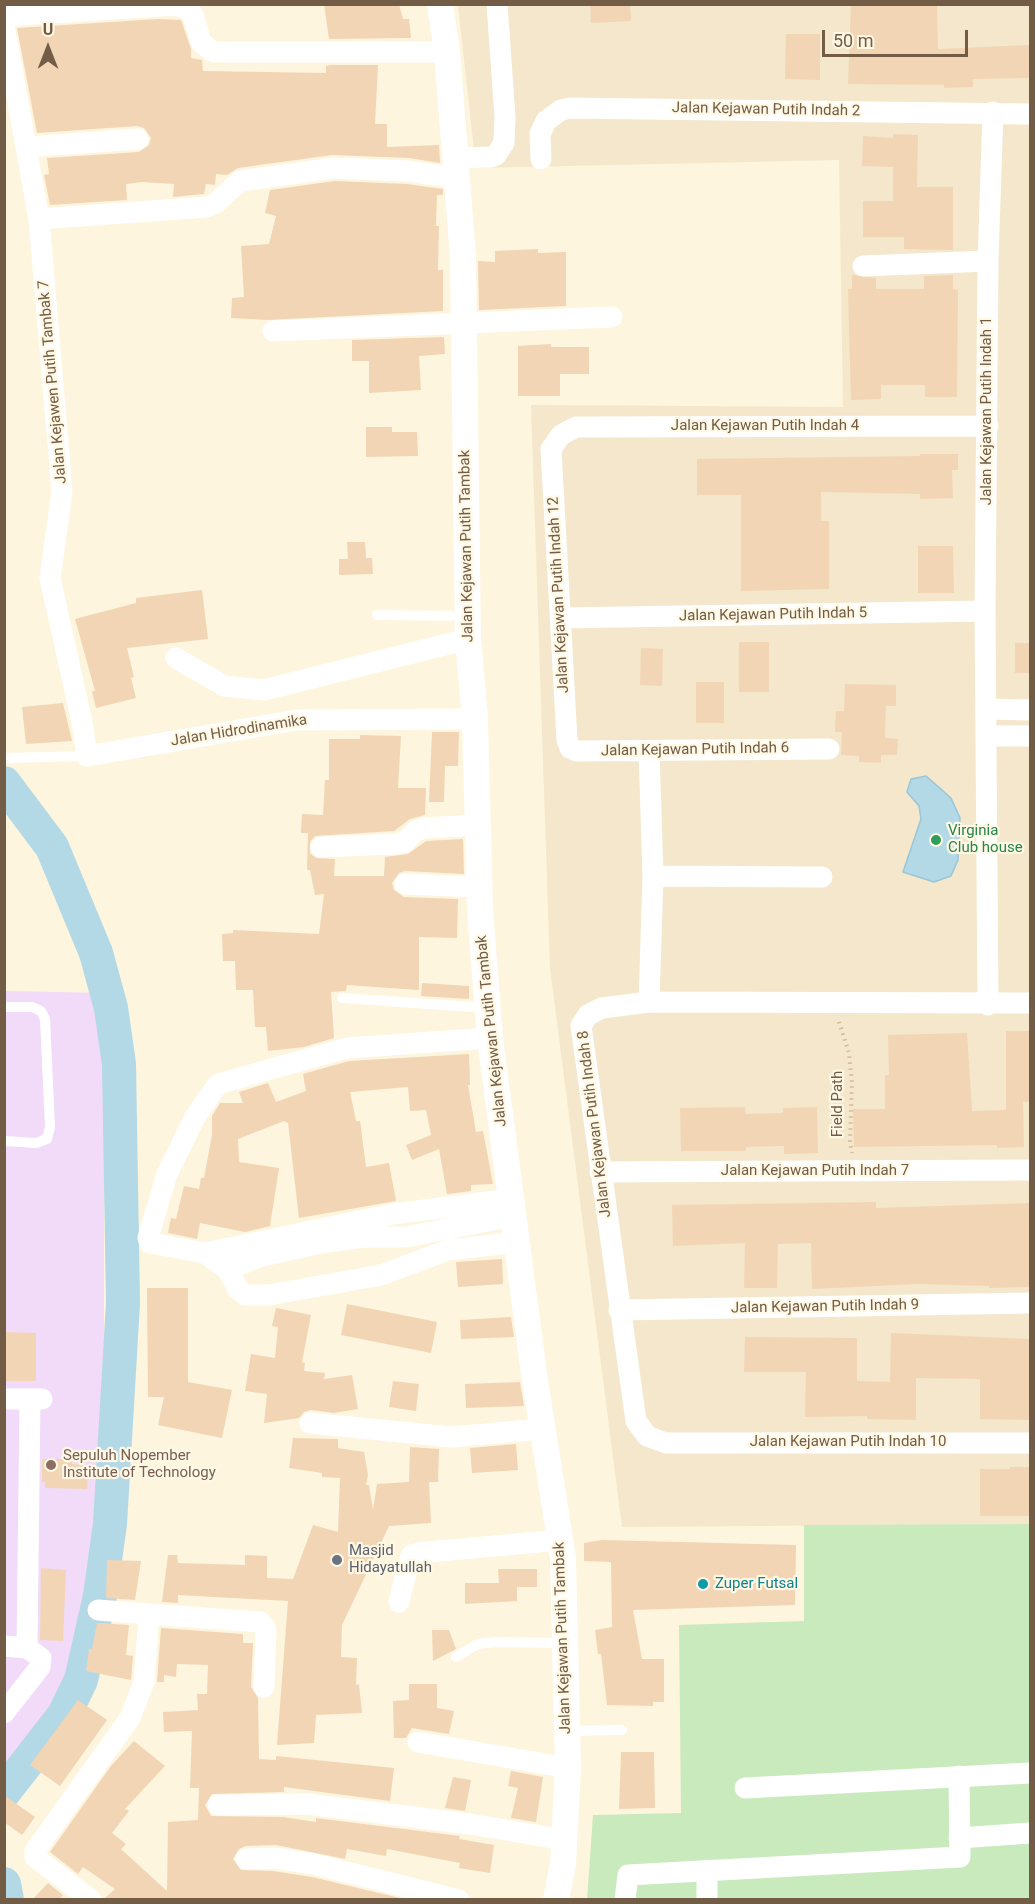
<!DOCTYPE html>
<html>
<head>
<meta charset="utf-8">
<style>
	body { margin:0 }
	#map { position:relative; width:1035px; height:1904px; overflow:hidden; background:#fdf5de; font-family:Roboto,sans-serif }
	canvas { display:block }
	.frame { position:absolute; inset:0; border:6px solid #725c46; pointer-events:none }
	.north { position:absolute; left:18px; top:18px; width:60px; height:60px; -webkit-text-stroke:4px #fff8e4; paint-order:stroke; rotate:0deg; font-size:16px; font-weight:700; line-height:24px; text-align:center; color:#725c46 }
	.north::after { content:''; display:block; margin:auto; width:21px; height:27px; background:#725c46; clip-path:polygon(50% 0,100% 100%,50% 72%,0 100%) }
	.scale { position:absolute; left:822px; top:30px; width:146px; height:27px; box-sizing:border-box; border:3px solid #725c46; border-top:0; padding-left:8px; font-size:18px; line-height:21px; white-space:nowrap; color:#725c46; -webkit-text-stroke:4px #fff8e4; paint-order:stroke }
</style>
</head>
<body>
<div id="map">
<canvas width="1035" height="1904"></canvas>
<div class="frame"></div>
<div class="north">U</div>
<div class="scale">50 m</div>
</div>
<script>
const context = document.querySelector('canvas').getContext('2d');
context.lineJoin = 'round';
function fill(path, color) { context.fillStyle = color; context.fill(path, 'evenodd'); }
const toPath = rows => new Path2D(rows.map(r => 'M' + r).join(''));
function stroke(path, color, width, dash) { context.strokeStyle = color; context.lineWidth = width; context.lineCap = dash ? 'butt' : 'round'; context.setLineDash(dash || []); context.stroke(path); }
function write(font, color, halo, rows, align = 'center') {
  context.font = font + ' Roboto,sans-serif'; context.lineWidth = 4.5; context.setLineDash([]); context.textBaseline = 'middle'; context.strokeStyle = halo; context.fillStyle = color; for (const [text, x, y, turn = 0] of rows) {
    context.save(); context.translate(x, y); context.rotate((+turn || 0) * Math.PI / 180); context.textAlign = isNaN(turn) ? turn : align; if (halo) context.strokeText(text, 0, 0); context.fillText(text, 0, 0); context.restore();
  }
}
fill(toPath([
	[458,5,1030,5,1030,1524,622,1527,550,968,531,405,843,407,839,160,476,168]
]), '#f4e7cc');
fill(toPath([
	[5,991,104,993,104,1343,90,1588,66,1694,5,1781]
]), '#f1dbf8');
fill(toPath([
	[1030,1524,1030,1899,587,1900,593,1815,681,1813,679,1625,804,1621,804,1525]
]), '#c9eabd');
const water = toPath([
	[926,776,951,798,960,818,958,860,951,876,934,882,903,872,921,819,919,806,907,792,911,779,926,776]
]);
fill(water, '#b3d8e6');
stroke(water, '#99c6d8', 1.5);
stroke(toPath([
	[4,783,52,847,96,953,111,1008,119,1064,123,1303,110,1524,100,1596,81,1680,64,1715,4,1792],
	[4,1884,7,1900]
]), '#b3d8e6', 34);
fill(toPath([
	[324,4,399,4,403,19,409,19,411,38,329,39],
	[590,4,630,4,631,21,591,23],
	[851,4,937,4,938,49,1030,45,1030,78,973,79,973,87,944,88,944,85,848,84],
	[158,19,181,20,191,49,191,58,202,60,203,71,326,73,326,66,330,65,378,65,375,124,387,124,387,147,439,145,440,163,409,158,332,155,238,168,227,175,216,174,215,185,206,184,204,194,173,197,174,184,142,182,126,184,127,200,50,205,44,175,49,174,47,158,139,152,149,145,151,138,144,128,137,126,37,133,17,28],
	[786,34,820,34,820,80,785,79],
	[893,134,918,135,917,187,953,187,953,250,904,249,904,237,863,237,863,201,893,201,893,167,862,166,863,136,893,138],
	[335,181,407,184,443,189,443,195,437,195,436,226,439,226,438,270,443,270,443,311,267,320,231,318,232,298,244,297,241,246,269,244,276,216,265,213,270,190],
	[538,249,538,253,566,252,566,306,479,310,478,261,495,262,495,251],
	[852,275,876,278,876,289,924,289,924,276,953,275,953,289,958,290,957,397,925,397,925,385,881,385,881,399,851,400,848,289,852,289],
	[444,337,445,354,419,356,421,390,369,393,369,361,352,361,352,340],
	[551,344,551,347,589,347,589,374,560,374,560,396,518,396,518,346],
	[366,427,392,427,392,432,417,432,418,456,366,457],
	[920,454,958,454,958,470,952,470,953,498,920,499,920,494,821,492,821,521,829,521,829,589,741,591,741,495,697,495,697,459,920,456],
	[347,542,365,542,366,558,372,558,373,574,339,575,339,559,348,559],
	[918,546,953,546,954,593,918,593],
	[202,590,208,639,127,648,134,677,131,678,136,698,96,708,92,691,95,691,75,619,136,603,136,598],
	[739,642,769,642,769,692,739,692],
	[1015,643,1030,643,1030,673,1015,673],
	[641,648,663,649,662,686,640,685],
	[696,682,724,682,724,723,696,723],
	[845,684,896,685,896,706,886,706,885,738,898,739,897,755,881,755,881,763,859,762,859,756,841,755,842,732,835,732,836,711,844,711],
	[63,703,72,741,26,744,22,707],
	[432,732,459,732,458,766,445,766,444,802,429,802],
	[360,735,401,736,398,788,426,788,425,815,410,819,394,831,315,836,310,842,310,853,316,858,335,859,334,876,384,876,385,857,408,854,426,841,463,839,464,874,405,871,399,873,392,883,394,890,404,897,458,899,457,938,419,937,419,990,347,985,346,991,331,992,334,1038,304,1047,268,1051,266,1027,255,1027,253,990,236,990,235,961,223,961,222,934,233,933,233,930,319,934,324,894,315,895,310,870,307,870,308,833,301,833,302,814,323,815,325,780,329,780,329,739,360,739],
	[422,983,469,986,469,999,421,996],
	[1006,1031,1030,1031,1030,1102,1023,1102,1024,1147,997,1148,997,1145,854,1147,853,1109,885,1109,885,1075,889,1075,888,1035,967,1033,972,1111,1006,1110],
	[469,1054,470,1085,468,1085,476,1132,483,1131,493,1184,471,1185,471,1191,447,1194,439,1149,412,1160,406,1145,431,1135,426,1110,410,1111,408,1087,350,1092,356,1121,360,1121,366,1167,389,1163,396,1201,299,1218,288,1123,284,1121,238,1139,239,1162,279,1168,270,1226,245,1232,200,1223,197,1239,168,1233,171,1218,176,1219,184,1186,199,1189,201,1178,204,1178,212,1135,212,1116,220,1103,243,1103,239,1092,268,1083,276,1102,306,1091,303,1074,349,1061],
	[745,1107,746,1114,783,1113,783,1108,817,1107,818,1153,784,1154,784,1146,746,1147,746,1151,681,1151,680,1108],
	[876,1202,876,1208,1030,1203,1030,1287,989,1288,989,1286,918,1284,812,1289,811,1243,778,1244,777,1288,744,1288,745,1243,673,1246,672,1205],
	[502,1259,503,1284,458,1287,456,1262],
	[147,1288,188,1288,188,1382,232,1390,222,1438,158,1425,164,1397,148,1397],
	[347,1304,437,1322,431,1353,341,1335],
	[276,1308,311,1315,302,1362,305,1363,304,1371,325,1373,324,1379,352,1375,358,1409,334,1413,311,1410,304,1412,299,1418,264,1423,267,1394,245,1391,251,1354,275,1358,278,1327,272,1326],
	[511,1317,514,1337,461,1339,460,1320],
	[4,1332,36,1333,36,1381,4,1381],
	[891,1333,1030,1339,1030,1420,980,1419,980,1379,916,1378,916,1420,867,1419,867,1416,805,1417,806,1372,744,1372,745,1337,857,1338,857,1381,890,1382],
	[393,1381,419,1384,416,1411,389,1407],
	[520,1382,524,1406,466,1408,465,1384],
	[293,1438,338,1439,338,1448,364,1452,368,1475,366,1485,369,1485,373,1510,377,1484,409,1482,410,1447,439,1449,438,1482,429,1482,431,1523,389,1526,342,1625,341,1657,357,1658,356,1685,359,1684,362,1713,316,1715,314,1743,277,1745,288,1601,178,1595,178,1603,162,1602,168,1555,177,1555,178,1563,245,1565,245,1555,267,1556,267,1578,293,1579,313,1525,338,1532,340,1478,322,1477,322,1473,289,1468],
	[516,1444,518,1470,472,1473,470,1448],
	[42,1459,72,1459,72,1464,88,1465,87,1489,45,1488,45,1482,42,1482],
	[1010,1467,1030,1467,1030,1516,980,1516,980,1469,1010,1469],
	[602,1540,796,1545,795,1605,633,1610,642,1659,664,1659,664,1702,653,1702,653,1706,607,1705,601,1654,598,1654,595,1630,612,1627,611,1562,584,1561,584,1543],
	[107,1560,141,1561,135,1600,106,1598],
	[41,1568,66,1570,63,1641,40,1640],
	[498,1569,537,1569,537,1587,517,1587,517,1601,465,1604,465,1583,499,1583],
	[97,1623,129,1625,126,1655,133,1656,131,1680,86,1671,89,1649,92,1649],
	[161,1628,243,1634,243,1643,253,1643,251,1687,258,1698,259,1759,276,1760,276,1756,394,1768,390,1801,284,1787,284,1792,212,1794,205,1805,211,1816,283,1817,316,1822,316,1818,460,1836,459,1839,494,1845,490,1873,459,1868,460,1863,387,1849,386,1856,347,1849,345,1859,276,1845,246,1846,239,1849,233,1859,241,1870,273,1871,312,1877,404,1899,104,1899,115,1889,83,1867,78,1874,50,1852,111,1766,134,1741,165,1766,125,1809,129,1811,112,1833,126,1844,121,1849,167,1891,168,1822,198,1820,199,1788,190,1788,192,1731,164,1732,163,1712,198,1710,197,1694,207,1694,208,1665,177,1664,176,1677,164,1675,164,1682,157,1682],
	[432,1630,449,1630,456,1649,433,1661],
	[409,1684,437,1684,437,1708,454,1711,449,1734,412,1728,406,1738,394,1738,393,1701,409,1700],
	[78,1700,107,1720,60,1786,30,1765],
	[621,1752,654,1752,655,1808,619,1809],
	[511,1771,543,1777,536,1822,511,1818,518,1788,508,1786],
	[453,1777,471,1780,465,1811,445,1808],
	[4,1795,35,1817,22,1835,4,1822],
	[48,1883,63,1895,60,1899,33,1899]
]), '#f2d5b5');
stroke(toPath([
	[839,1022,849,1053,852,1083,850,1142,852,1153]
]), '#d7b999', 4, [1.5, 4.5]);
stroke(toPath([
	[377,615,467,616],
	[4,758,87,756],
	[342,998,487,1008],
	[4,1007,32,1007,41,1011,45,1019,50,1127,47,1139,36,1143,4,1141],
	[456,1657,478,1644,496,1642,565,1643],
	[567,1731,622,1730]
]), '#fff', 10);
stroke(toPath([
	[4,16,176,5,188,9,193,15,201,42,213,52,447,52],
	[4,25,39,219,62,492,50,578,82,722,87,756,297,720,475,719],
	[26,147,138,139],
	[456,158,491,157,496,155,504,143,505,117,497,4],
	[541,159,540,134,546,121,561,110,570,108,1028,114],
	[39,219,207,207,216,203,240,181,334,168,408,171,458,178],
	[863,266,988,261],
	[273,331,612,317],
	[561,618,985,611],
	[176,658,224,686,264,690,468,639],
	[988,709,1030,710],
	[988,736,1030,736],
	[829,749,577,751,570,748,567,740,551,449,561,435,576,427,988,426],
	[649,751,653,876,649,1002],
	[321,847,396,844,405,842,415,831,424,828,478,825],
	[653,876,822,877],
	[405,884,480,887],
	[1030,1003,649,1002,602,1008,588,1015,581,1026,636,1421,647,1436,666,1443,1030,1443],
	[988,1005,985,611,988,261,993,112],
	[490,1038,347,1048,218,1084,195,1117,167,1174,148,1238,150,1243,205,1253,228,1270,238,1289,245,1295,269,1295,381,1275,448,1250,518,1242],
	[600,1172,1030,1170],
	[205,1253,393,1214,511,1199],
	[228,1270,258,1257,326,1242,366,1237,406,1237,513,1216],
	[619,1310,1030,1303],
	[4,1399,42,1399],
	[310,1423,451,1437,542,1429],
	[399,1602,409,1561,412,1555,418,1553,560,1540],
	[149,1614,260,1622,266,1629,264,1687],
	[4,1646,27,1648],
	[27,1648,30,1399],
	[4,1713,40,1667,41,1658,27,1648],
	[418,1742,568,1768],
	[745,1788,1030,1773],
	[218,1805,307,1804,470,1824,565,1840],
	[959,1838,1030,1833],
	[246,1859,274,1858,314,1864,459,1900],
	[91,1900,35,1857,35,1851,130,1718,144,1682,149,1614,98,1610],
	[625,1900,628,1875,960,1857,959,1776],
	[707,1900,707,1870]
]), '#fff', 21);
stroke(toPath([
	[440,4,447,52,463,257,468,639,475,719,480,910,490,1038,534,1374,563,1558,568,1768,563,1864,556,1900]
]), '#fff', 26);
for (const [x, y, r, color] of [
	[936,840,6,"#2e9e5b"],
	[51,1465,6,"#8d6e63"],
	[337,1560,6,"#6b7280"],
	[703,1584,6,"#0f9aa8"]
]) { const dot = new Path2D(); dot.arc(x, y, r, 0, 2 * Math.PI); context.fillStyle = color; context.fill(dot); stroke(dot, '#fff8e4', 2); }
write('15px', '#725c46', '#fff8e4', [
	["Jalan Kejawan Putih Indah 2",766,110,1],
	["Jalan Kejawen Putih Tambak 7",53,382,-95],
	["Jalan Kejawan Putih Indah 1",987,411,-90],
	["Jalan Kejawan Putih Indah 4",765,426],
	["Jalan Kejawan Putih Tambak",467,546,-91],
	["Jalan Kejawan Putih Indah 12",559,595,-93],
	["Jalan Kejawan Putih Indah 5",773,615,-1],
	["Jalan Hidrodinamika",239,731,-9],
	["Jalan Kejawan Putih Indah 6",695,750,-1],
	["Jalan Kejawan Putih Tambak",492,1031,-96],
	["Field Path",838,1104,-90],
	["Jalan Kejawan Putih Indah 8",595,1124,-97],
	["Jalan Kejawan Putih Indah 7",815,1171],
	["Jalan Kejawan Putih Indah 9",825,1307,-1],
	["Jalan Kejawan Putih Indah 10",848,1442],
	["Jalan Kejawan Putih Tambak",563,1638,-92]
]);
write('15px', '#27864d', '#fff8e4', [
	["Virginia",948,831],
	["Club house",948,848]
], 'left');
write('15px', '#785e54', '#fff8e4', [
	["Sepuluh Nopember",63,1456],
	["Institute of Technology",63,1473]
], 'left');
write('15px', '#5b616d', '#fff8e4', [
	["Masjid",349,1551],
	["Hidayatullah",349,1568]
], 'left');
write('15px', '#0d838f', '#fff8e4', [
	["Zuper Futsal",715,1584]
], 'left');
</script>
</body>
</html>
